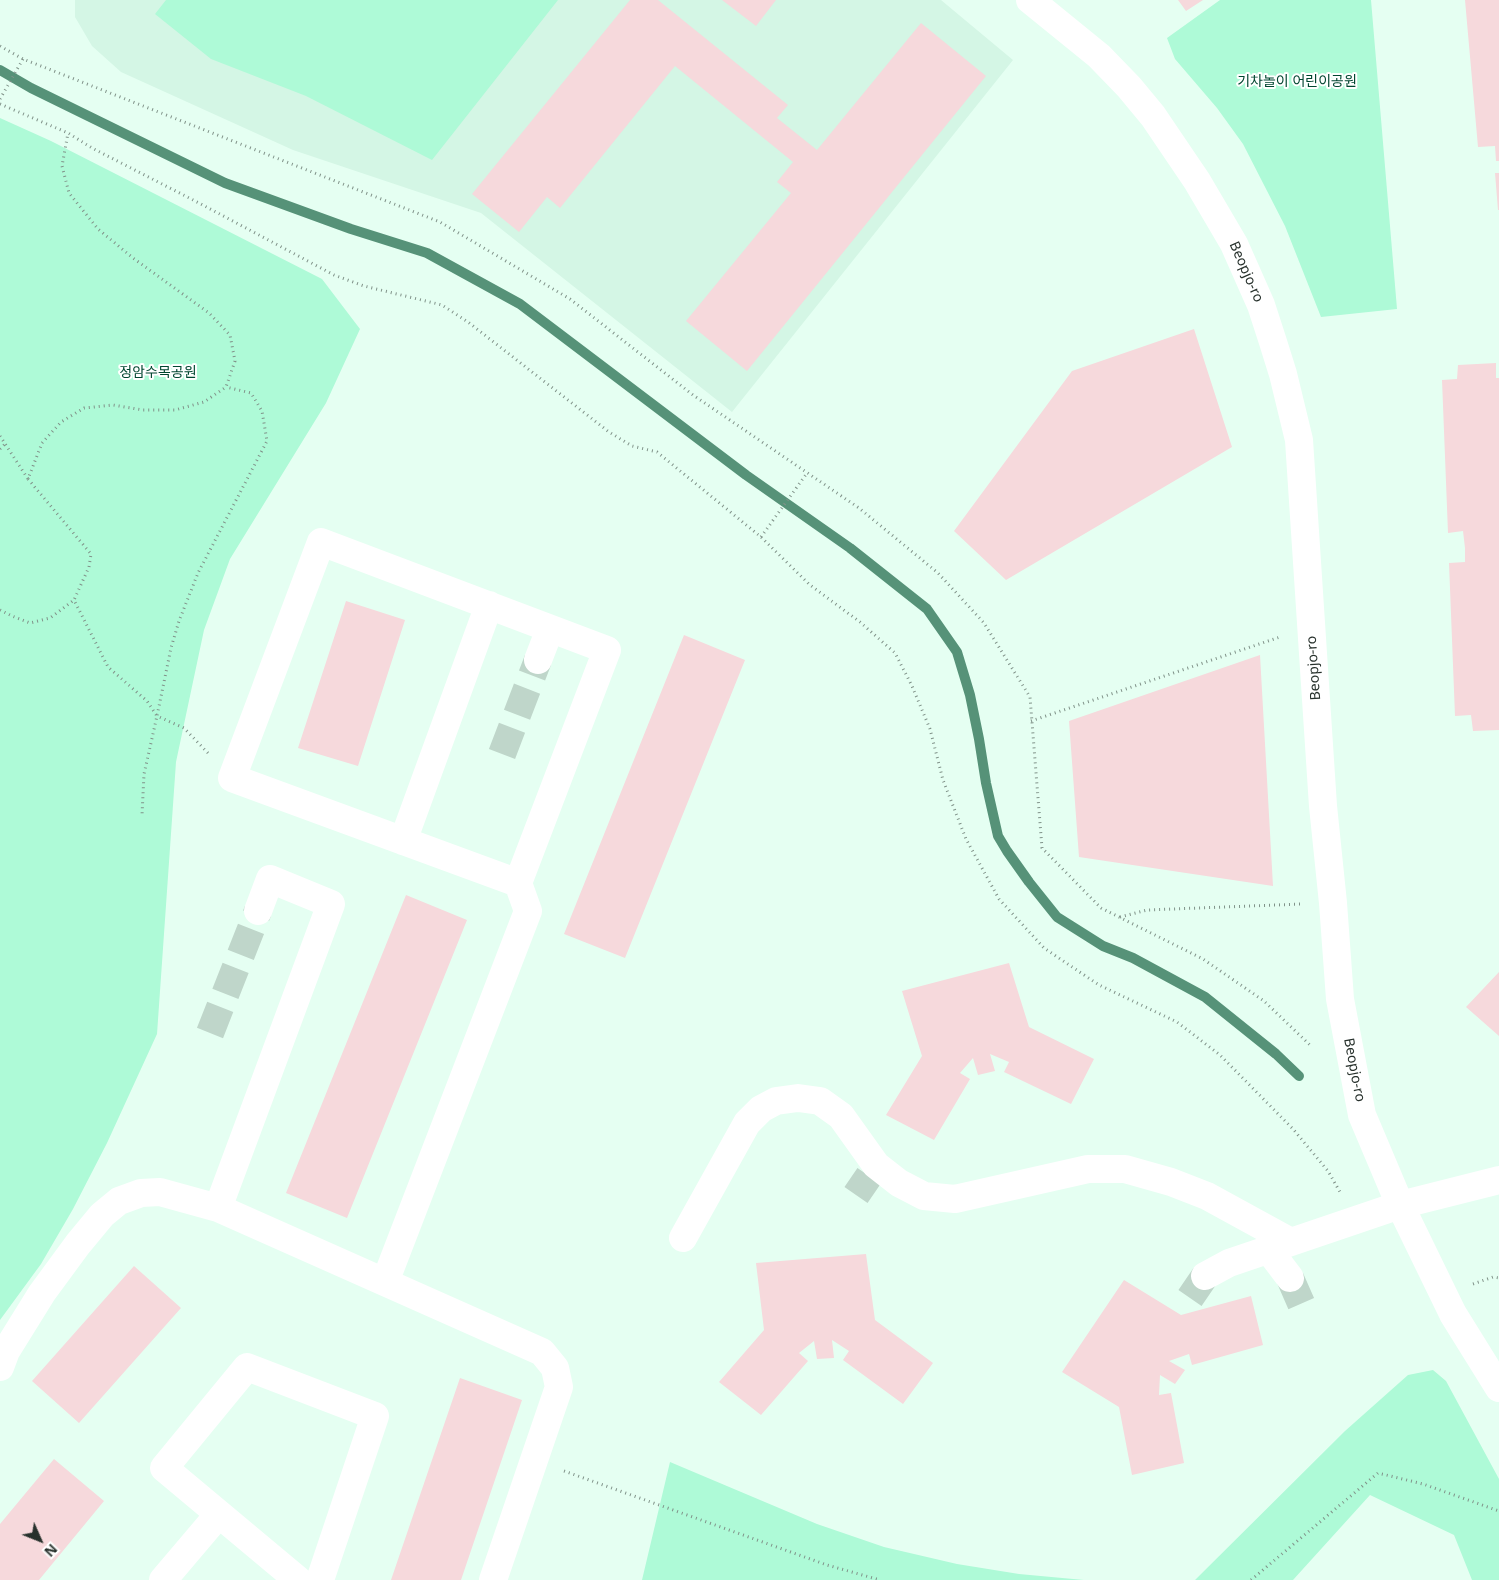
<!DOCTYPE html>
<html>
<head>
<meta charset="utf-8">
<style>
	body { margin:0 }
	#map { position:relative; width:1499px; height:1580px; overflow:hidden; background:#e5fff2; font-family:"Noto Sans",sans-serif }
	canvas { display:block }
	.north { position:absolute; left:15px; top:1515px; width:50px; height:50px; -webkit-text-stroke:4px #fff; paint-order:stroke; rotate:134deg; font-size:14px; font-weight:700; line-height:20px; text-align:center; color:#27312c }
	.north::after { content:''; display:block; margin:auto; width:18px; height:22px; background:#27312c; clip-path:polygon(50% 0,100% 100%,50% 72%,0 100%) }
</style>
</head>
<body>
<div id="map">
<canvas width="1499" height="1580"></canvas>
<div class="north">N</div>
</div>
<script>
const context = document.querySelector('canvas').getContext('2d');
context.lineJoin = 'round';
function fill(path, color) { context.fillStyle = color; context.fill(path, 'evenodd'); }
const toPath = rows => new Path2D(rows.map(r => 'M' + r).join(''));
function stroke(path, color, width, dash) { context.strokeStyle = color; context.lineWidth = width; context.lineCap = dash ? 'butt' : 'round'; context.setLineDash(dash || []); context.stroke(path); }
function write(font, color, halo, rows, align = 'center') {
  context.font = font + ' "Noto Sans","Noto Sans KR",sans-serif'; context.lineWidth = 4; context.setLineDash([]); context.textBaseline = 'middle'; context.strokeStyle = halo; context.fillStyle = color; for (const [text, x, y, turn = 0] of rows) {
    context.save(); context.translate(x, y); context.rotate((+turn || 0) * Math.PI / 180); context.textAlign = isNaN(turn) ? turn : align; if (halo) context.strokeText(text, 0, 0); context.fillText(text, 0, 0); context.restore();
  }
}
fill(toPath([
	[75,0,941,0,1013,60,732,412,481,213,293,150,121,72,92,46,75,17]
]), '#d4f6e5');
fill(toPath([
	[166,0,558,0,432,160,306,96,211,59,155,14],
	[1220,0,1371,0,1397,309,1321,317,1285,226,1243,144,1217,108,1175,59,1167,38],
	[0,118,51,141,322,279,360,329,326,403,230,559,204,630,176,762,157,1034,107,1143,73,1209,41,1264,0,1320],
	[1433,1370,1446,1381,1499,1479,1499,1580,1472,1580,1454,1535,1370,1495,1293,1580,1195,1580,1345,1431,1408,1375],
	[670,1462,817,1524,884,1547,957,1564,1019,1574,1084,1580,642,1580]
]), '#aefad7');
stroke(toPath([
	[0,70,31,88,225,183,351,229,427,253,520,304,746,475,850,548,927,609,957,652,970,695,979,739,986,783,998,836,1007,851,1029,882,1057,917,1103,946,1133,958,1205,997,1276,1054,1299,1076]
]), '#569278', 10);
fill(toPath([
	[630,0,658,0,788,105,777,118,817,150,921,23,986,76,747,371,686,321,791,193,777,182,793,162,675,66,560,208,547,197,519,232,472,194],
	[722,0,776,0,756,26],
	[1178,0,1203,0,1186,11],
	[1465,0,1499,0,1499,161,1496,161,1495,146,1478,147],
	[1495,173,1499,173,1499,210,1498,210],
	[1194,329,1232,447,1006,580,954,531,1072,371],
	[1496,363,1496,378,1499,378,1499,730,1473,731,1471,715,1455,716,1449,563,1465,562,1465,548,1463,531,1448,533,1442,380,1457,379,1458,365],
	[346,601,405,620,358,766,298,748],
	[684,635,745,660,625,958,564,934],
	[1260,655,1273,886,1079,857,1069,721],
	[406,895,467,920,347,1218,286,1193],
	[1009,963,1029,1027,1094,1059,1071,1104,1004,1072,1009,1062,990,1054,995,1071,978,1075,973,1058,960,1073,970,1079,934,1140,886,1115,922,1056,902,991],
	[1499,972,1499,1036,1466,1007],
	[866,1254,875,1320,933,1363,903,1404,843,1360,849,1351,832,1340,834,1358,817,1359,814,1341,799,1353,808,1361,761,1415,719,1382,764,1330,756,1263],
	[134,1266,181,1308,79,1423,32,1381],
	[1124,1280,1181,1315,1251,1296,1263,1345,1192,1365,1189,1354,1169,1361,1185,1370,1175,1384,1160,1375,1159,1395,1171,1393,1184,1463,1132,1475,1119,1407,1062,1372],
	[460,1378,522,1400,461,1580,391,1580],
	[54,1459,104,1501,39,1580,0,1580,0,1524]
]), '#f6d9dc');
stroke(toPath([
	[502,754,538,660],
	[210,1033,258,911],
	[856,1195,869,1176],
	[1290,1278,1304,1310],
	[1190,1298,1205,1276]
]), '#bfd6ca', 28, [28, 14]);
stroke(toPath([
	[0,46,23,59,440,222,570,299,693,395,859,508,938,573,984,623,1030,697,1042,848,1101,908,1203,959,1264,1001,1310,1045],
	[0,99,23,59],
	[0,104,68,133,92,148,199,203,334,275,364,286,442,305,468,322,609,432,632,446,657,452,761,537,810,585,860,622,895,653,912,686,930,729,943,780,966,839,999,899,1044,948,1099,985,1177,1022,1220,1055,1293,1129,1328,1171,1340,1192],
	[0,436,28,479,42,443,61,422,84,408,113,405,143,410,175,410,204,402,226,387,235,361,230,335,209,313,133,258,98,229,69,193,62,166,68,133],
	[0,449,5,444],
	[28,479,91,554,89,567,74,600,108,667,147,701,157,716,144,774,142,815],
	[761,537,807,473],
	[0,610,12,616,30,623,50,618,74,600],
	[1031,721,1280,637],
	[208,753,184,728,157,716,171,648,179,621,198,573,267,441,262,411,251,393,226,387],
	[1120,917,1147,910,1302,904],
	[1473,1284,1493,1277,1499,1278],
	[564,1471,827,1565,880,1580],
	[1251,1580,1378,1473,1423,1484,1499,1511]
]), '#809289', 3, [1, 4]);
stroke(toPath([
	[1030,0,1099,56,1129,87,1153,116,1197,181,1234,244,1261,305,1273,342,1283,374,1299,440,1323,806,1333,903,1340,999,1362,1115,1400,1205,1453,1314,1499,1388],
	[538,660,550,629],
	[403,841,489,605],
	[218,1208,331,904,270,879,258,911],
	[683,1238,747,1123,761,1109,776,1101,798,1098,820,1101,841,1116,876,1165,899,1183,924,1196,955,1199,1088,1169,1125,1169,1171,1182,1207,1196,1291,1242],
	[1268,1249,1290,1278],
	[1205,1276,1229,1263,1400,1205,1499,1180],
	[385,1282,528,911,518,883,607,650,321,542,232,778,518,883],
	[0,1367,6,1351,42,1293,78,1244,102,1215,119,1201,141,1193,160,1192,218,1208,542,1352,555,1368,559,1387,493,1580],
	[163,1580,219,1514],
	[298,1580,164,1468,247,1367,375,1416,320,1580]
]), '#fff', 28);
write('14px', '#004630', '#fff', [
	["기차놀이 어린이공원",1297,82],
	["정암수목공원",158,373]
]);
write('14px', '#27312c', '#fff', [
	["Beopjo-ro",1246,272,66],
	["Beopjo-ro",1314,668,-94],
	["Beopjo-ro",1354,1070,79]
]);
</script>
</body>
</html>
